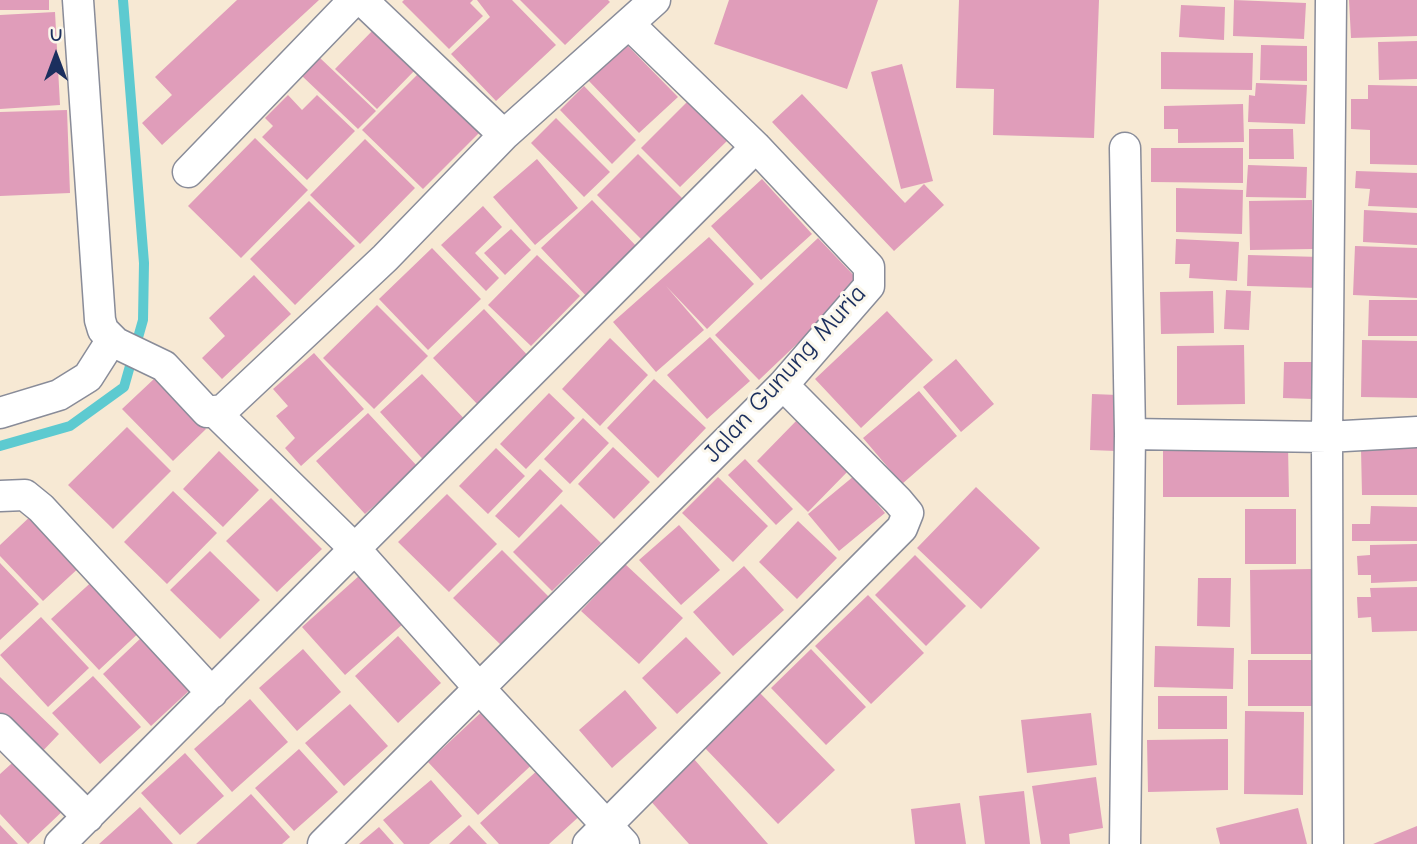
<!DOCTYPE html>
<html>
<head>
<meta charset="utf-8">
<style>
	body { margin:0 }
	#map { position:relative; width:1417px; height:844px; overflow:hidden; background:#f7e9d4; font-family:"Comic Neue",sans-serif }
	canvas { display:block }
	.north { position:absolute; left:21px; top:21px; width:70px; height:70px; -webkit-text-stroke:5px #fbf7ec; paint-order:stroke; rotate:0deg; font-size:19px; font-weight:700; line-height:28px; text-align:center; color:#1b2f5e }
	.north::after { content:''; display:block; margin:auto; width:24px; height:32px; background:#1b2f5e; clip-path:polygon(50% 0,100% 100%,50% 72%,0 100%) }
</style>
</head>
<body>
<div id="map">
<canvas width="1417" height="844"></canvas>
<div class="north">U</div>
</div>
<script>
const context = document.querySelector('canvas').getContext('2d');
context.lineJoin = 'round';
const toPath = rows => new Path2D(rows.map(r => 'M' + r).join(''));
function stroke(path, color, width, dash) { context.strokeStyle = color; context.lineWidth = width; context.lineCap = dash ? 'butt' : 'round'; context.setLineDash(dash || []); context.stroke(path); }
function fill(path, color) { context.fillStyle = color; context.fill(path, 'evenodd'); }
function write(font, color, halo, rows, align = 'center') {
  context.font = font + ' "Comic Neue",sans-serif'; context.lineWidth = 6; context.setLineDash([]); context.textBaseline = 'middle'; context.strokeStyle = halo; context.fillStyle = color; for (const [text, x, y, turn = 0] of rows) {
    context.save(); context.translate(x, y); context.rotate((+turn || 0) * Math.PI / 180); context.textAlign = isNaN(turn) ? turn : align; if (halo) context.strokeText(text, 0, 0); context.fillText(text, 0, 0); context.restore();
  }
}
stroke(toPath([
	[0,446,70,426,124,387,143,320,144,263,123,0]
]), '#5dcad0', 10);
fill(toPath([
	[0,0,49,0,49,10,0,10],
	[237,0,319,0,162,145,142,123,172,95,155,77],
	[404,0,473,0,470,3,483,16,449,49,402,2],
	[477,0,512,0,556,45,496,101,451,54,490,17],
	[520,0,608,0,610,2,565,45],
	[729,0,878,0,847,89,714,44],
	[959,0,1099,0,1094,138,993,135,994,89,956,88],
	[1234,0,1306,3,1304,39,1233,36],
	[1349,0,1417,0,1417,36,1351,38],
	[1181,5,1225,7,1224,40,1179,37],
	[55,12,60,105,0,109,0,15],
	[375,28,416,69,377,109,335,69],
	[1417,41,1417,79,1379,80,1378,42],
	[626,44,678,97,639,133,588,80],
	[1261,45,1307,46,1307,81,1260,80],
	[1161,52,1253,53,1252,90,1161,89],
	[320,58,376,111,358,129,302,76],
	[902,64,933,181,901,189,871,72],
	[418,74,479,133,423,189,362,130],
	[1256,83,1307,85,1305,124,1248,122,1249,95,1255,96],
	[1368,85,1417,86,1417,165,1370,164,1370,130,1351,129,1351,99,1368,99],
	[584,86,636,140,612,164,560,110],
	[802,94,905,203,924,184,944,205,894,251,772,122],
	[288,95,302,110,317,95,355,131,307,180,262,137,273,126,265,118],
	[689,100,729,139,680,187,641,148],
	[1243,104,1244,142,1178,143,1178,129,1164,129,1164,106],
	[67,110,70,193,0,196,0,112],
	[556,118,610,172,584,197,531,143],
	[1249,129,1293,129,1294,159,1249,159],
	[255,138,308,190,241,258,188,206],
	[365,139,415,188,360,244,310,195],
	[1151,148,1243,148,1243,183,1151,182],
	[638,154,684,200,642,240,597,195],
	[537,159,578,208,535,245,493,197],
	[1248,165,1307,167,1306,198,1246,197],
	[1356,171,1417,173,1417,208,1368,206,1370,189,1355,188],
	[762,179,812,234,761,280,711,226],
	[1176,188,1243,190,1242,234,1176,232],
	[592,200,640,250,589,299,541,248],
	[1312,200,1313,249,1250,250,1249,201],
	[309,201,355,246,295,305,250,259],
	[483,206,502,227,475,253,499,278,486,291,441,245],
	[1364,210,1417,213,1417,245,1363,242],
	[511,229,531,250,505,275,484,253],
	[709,237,754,284,707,329,666,286,704,330,656,372,613,322],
	[818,238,861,283,759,380,715,335],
	[1176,239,1239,242,1237,281,1189,278,1190,264,1175,264],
	[1355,246,1417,248,1417,298,1353,295],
	[432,248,481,299,428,350,379,299],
	[537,255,580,296,531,346,488,305],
	[1248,255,1320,257,1319,288,1247,286],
	[254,275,291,314,222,379,202,358,225,336,209,318],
	[1226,290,1251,291,1249,330,1224,329],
	[1213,291,1214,333,1161,334,1160,292],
	[1369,300,1417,300,1417,336,1368,336],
	[377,305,428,356,374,409,323,358],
	[484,309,532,360,481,408,433,358],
	[887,311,933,360,861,428,815,379],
	[710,337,750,381,707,419,667,375],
	[610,338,648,375,600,426,562,389],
	[1362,340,1417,341,1417,398,1361,397],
	[1244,345,1245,404,1177,405,1177,346],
	[314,353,364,409,301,466,285,448,295,438,276,416,288,406,273,389],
	[956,359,994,404,961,432,923,387],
	[1284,362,1313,362,1313,399,1283,398],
	[422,374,471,426,429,466,380,412],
	[155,378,206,429,173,461,122,409],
	[654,379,706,428,658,478,607,428],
	[919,391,957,436,902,484,863,438],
	[549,393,575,418,526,469,500,444],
	[1092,394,1118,395,1116,451,1090,450],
	[368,413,418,467,365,514,316,461],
	[583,418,609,443,570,484,544,459],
	[799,418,851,468,808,512,757,461],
	[127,427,171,471,113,529,68,485],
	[1288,446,1289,497,1163,497,1163,447],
	[613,447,650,482,614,519,578,484],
	[496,448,525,476,488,514,459,486],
	[1417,448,1417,495,1362,495,1361,449],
	[219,451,259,490,223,527,183,489],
	[745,459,793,509,776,525,728,475],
	[540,469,563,491,519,538,495,516],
	[854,476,885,513,839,551,808,514],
	[718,477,768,526,733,562,682,513],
	[976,487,1040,548,981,609,917,548],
	[173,491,217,533,167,584,124,542],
	[447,494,497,544,449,592,398,542],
	[271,498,322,549,277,592,226,541],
	[561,504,601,543,552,591,513,552],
	[1371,506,1417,507,1417,541,1352,541,1352,524,1370,524],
	[1245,509,1296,509,1296,564,1245,564],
	[35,512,83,564,43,601,0,556,0,545],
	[798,521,837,558,797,599,759,562],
	[679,525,720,570,681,605,639,560],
	[1417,544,1417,581,1371,583,1371,575,1358,575,1357,556,1370,555,1370,545],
	[502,550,552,600,504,648,453,598],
	[210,551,260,600,220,639,170,590],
	[915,555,966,606,926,646,875,595],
	[0,563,39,604,0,640],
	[625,564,683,618,639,664,581,611],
	[744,566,784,610,733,656,693,612],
	[1312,569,1312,654,1251,654,1250,570],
	[360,575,404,623,345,675,302,627],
	[97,577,144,628,99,670,51,619],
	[1198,578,1231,578,1230,627,1197,626],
	[1417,587,1417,631,1372,632,1371,617,1358,618,1357,597,1371,597,1370,588],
	[868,595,924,653,871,704,815,646],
	[41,617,89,668,48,707,0,655],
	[143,636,192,688,151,726,103,674],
	[398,636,441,683,398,723,355,676],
	[686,637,721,673,677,714,642,678],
	[1155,646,1234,648,1233,689,1154,687],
	[303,649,341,692,297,731,259,688],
	[811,649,866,707,826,745,771,688],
	[1248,660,1315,660,1315,706,1248,706],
	[93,676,141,727,100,764,52,713],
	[0,677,59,734,36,758,0,722],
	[625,690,657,728,612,768,579,730],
	[760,693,835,770,778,824,704,747],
	[1158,696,1227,696,1227,729,1158,729],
	[250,699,288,742,232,792,194,749],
	[350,704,388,746,344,786,305,743],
	[488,706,538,759,478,815,428,762],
	[1245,711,1304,712,1303,795,1244,794],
	[1091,713,1097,765,1027,773,1021,720],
	[1228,739,1228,790,1148,792,1147,740],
	[299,749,338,792,294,831,255,788],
	[185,753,224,796,180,835,141,793],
	[21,755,68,806,28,844,0,814,0,774],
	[694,759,768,844,689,844,648,798],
	[541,767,584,812,549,844,499,844,480,823],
	[1096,777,1103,828,1069,834,1070,844,1041,844,1032,786],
	[431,780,462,816,429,844,404,844,383,820],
	[1024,791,1030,844,985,844,979,796],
	[251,794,290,837,282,844,196,844],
	[960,803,966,844,915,844,911,809],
	[140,807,173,844,99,844],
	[1298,808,1307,844,1220,844,1216,828],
	[0,825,18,844,0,844],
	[469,825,487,844,449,844],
	[1417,826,1417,844,1373,844],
	[379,827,394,844,359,844]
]), '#e09dba');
const minor = toPath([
	[78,0,100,320,103,330,116,343],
	[362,0,504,135],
	[188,172,354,0],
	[215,412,356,550,480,689,624,844],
	[0,413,59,395,88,377,109,344,116,343,164,366,207,412,223,410,385,258,504,135,655,0],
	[1130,434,1327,437,1417,432],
	[0,496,25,495,41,508,212,693],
	[0,729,88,817],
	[60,844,756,147],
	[323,844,783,385,869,286,869,267,756,147,630,25],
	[588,844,902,528,908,513,898,501,783,385],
	[1125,844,1130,434,1125,148],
	[1328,844,1327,437,1331,0]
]);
stroke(minor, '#898c99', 33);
stroke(minor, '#fff', 30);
write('26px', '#1b2f5e', '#fbf7ec', [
	["Jalan Gunung Muria",785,374,-48]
]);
</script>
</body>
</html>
